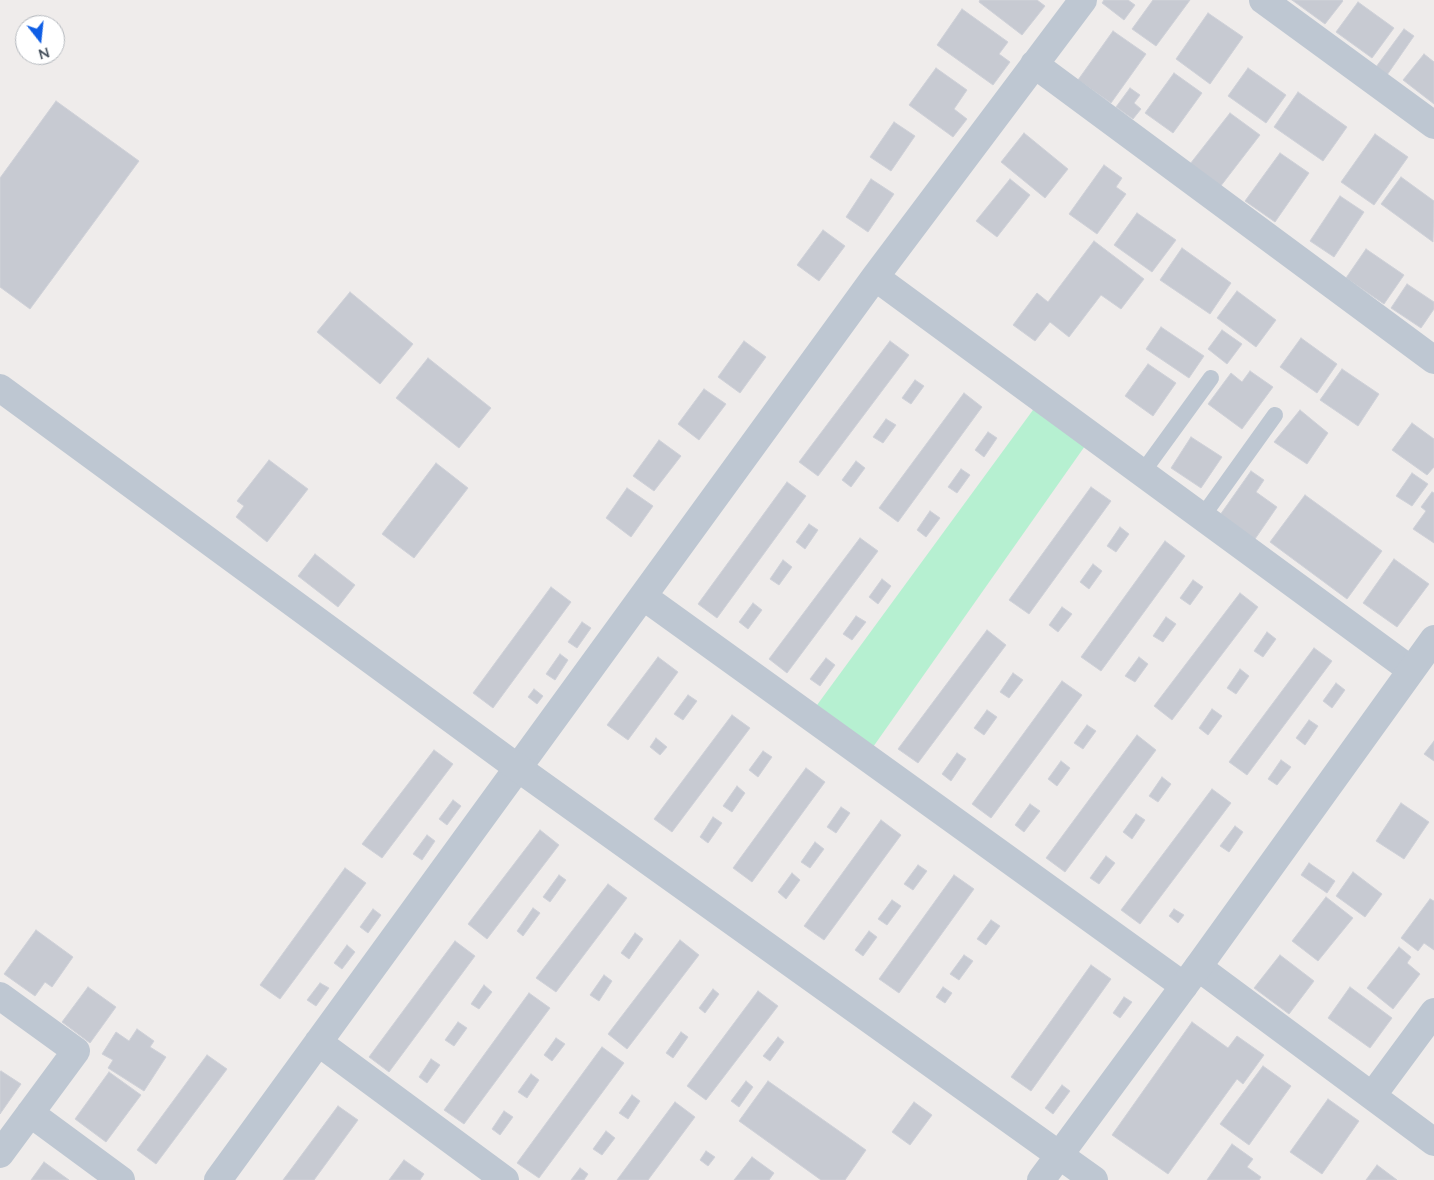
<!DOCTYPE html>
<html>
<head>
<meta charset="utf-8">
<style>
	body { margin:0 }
	#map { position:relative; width:1434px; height:1180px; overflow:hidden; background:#efeceb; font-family:Lato,sans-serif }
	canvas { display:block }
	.north { position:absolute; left:15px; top:15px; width:50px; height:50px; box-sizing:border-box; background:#fff; border:1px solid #b4b8bd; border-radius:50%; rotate:164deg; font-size:14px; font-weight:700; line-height:20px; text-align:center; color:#434e5a }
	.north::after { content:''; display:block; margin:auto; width:18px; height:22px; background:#0f5ee5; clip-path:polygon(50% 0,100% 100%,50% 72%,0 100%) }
</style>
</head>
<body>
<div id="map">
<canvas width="1434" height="1180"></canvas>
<div class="north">N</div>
</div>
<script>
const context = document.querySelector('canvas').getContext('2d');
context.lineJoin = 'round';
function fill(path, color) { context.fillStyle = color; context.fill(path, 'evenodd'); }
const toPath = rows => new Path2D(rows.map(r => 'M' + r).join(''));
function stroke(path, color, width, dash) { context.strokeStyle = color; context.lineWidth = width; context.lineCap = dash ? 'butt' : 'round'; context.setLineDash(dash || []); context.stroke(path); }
fill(toPath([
	[1041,399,1092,436,866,757,809,716]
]), '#b6f0d1');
const building = toPath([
	[980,0,1037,0,1045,6,1022,35,979,2,980,0],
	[1104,0,1128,0,1135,5,1124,20,1102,3,1104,0],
	[1153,0,1190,0,1156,46,1132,29,1153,0],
	[1292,0,1342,0,1343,1,1325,24,1292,0],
	[1358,2,1394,28,1372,58,1336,32,1358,2],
	[962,9,1008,42,999,54,1010,62,993,85,937,45,962,9],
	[1208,13,1243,37,1210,84,1176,59,1208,13],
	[1404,29,1414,36,1387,75,1376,67,1404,29],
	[1113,31,1146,54,1111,103,1078,80,1113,31],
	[1424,54,1434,62,1434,104,1403,80,1424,54],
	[936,68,967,90,954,109,967,119,953,137,909,105,936,68],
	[1248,68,1286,95,1266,123,1228,96,1248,68],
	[1174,73,1202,93,1173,133,1145,113,1174,73],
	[1130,88,1140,95,1134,103,1141,109,1133,119,1116,107,1130,88],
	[1298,92,1347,127,1323,161,1274,127,1298,92],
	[56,101,139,161,30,309,0,287,0,178,56,101],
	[1230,113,1260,135,1220,187,1190,164,1230,113],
	[894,122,915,136,891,171,870,157,894,122],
	[1024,133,1068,169,1045,198,1001,162,1024,133],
	[1375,134,1408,157,1374,205,1341,182,1375,134],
	[1280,153,1309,173,1275,222,1245,201,1280,153],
	[1104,165,1122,178,1116,187,1126,194,1097,234,1069,214,1104,165],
	[1401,177,1434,201,1433,242,1381,204,1401,177],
	[871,179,894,194,868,232,846,217,871,179],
	[1010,179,1030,195,997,237,976,221,1010,179],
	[1340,196,1364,212,1334,257,1310,241,1340,196],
	[1137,213,1176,240,1152,272,1114,245,1137,213],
	[823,230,845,246,819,281,797,265,823,230],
	[1094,241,1144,279,1121,309,1101,295,1069,337,1050,322,1035,341,1013,325,1037,293,1048,302,1094,241],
	[1182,248,1231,283,1210,314,1160,280,1182,248],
	[1366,249,1404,275,1384,304,1346,278,1366,249],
	[1407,284,1434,302,1434,309,1421,328,1391,308,1407,284],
	[1237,291,1276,320,1256,347,1217,318,1237,291],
	[350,292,413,344,380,384,317,332,350,292],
	[1161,327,1204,356,1189,378,1146,349,1161,327],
	[1222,330,1242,344,1227,364,1208,349,1222,330],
	[1301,338,1337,364,1317,393,1280,367,1301,338],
	[744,341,766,357,740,393,718,377,744,341],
	[890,341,909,355,818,476,799,462,890,341],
	[428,358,491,408,459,448,396,398,428,358],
	[1148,364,1176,383,1153,416,1125,396,1148,364],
	[1342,369,1379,394,1358,426,1320,400,1342,369],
	[1250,371,1273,387,1242,429,1208,404,1231,373,1242,382,1250,371],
	[915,380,924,386,911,404,902,398,915,380],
	[704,389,726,404,699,440,678,424,704,389],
	[964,393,982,407,898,522,879,508,964,393],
	[1300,410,1328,433,1307,464,1274,442,1300,410],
	[886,419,896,425,883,443,873,437,886,419],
	[1412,423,1434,439,1434,467,1427,475,1392,450,1412,423],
	[988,432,997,438,984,457,975,450,988,432],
	[1191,437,1222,457,1201,488,1171,468,1191,437],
	[659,440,681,456,654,491,633,476,659,440],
	[269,460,308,489,267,542,236,517,244,506,237,501,269,460],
	[856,461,865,468,851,487,842,480,856,461],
	[436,463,468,488,414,558,382,534,436,463],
	[961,469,970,475,957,493,948,487,961,469],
	[1251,471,1264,480,1256,492,1277,507,1255,539,1220,515,1251,471],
	[1412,473,1428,484,1412,506,1396,496,1412,473],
	[787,482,806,496,717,618,698,604,787,482],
	[1091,487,1111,501,1029,614,1009,600,1091,487],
	[627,488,653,506,631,537,606,518,627,488],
	[1432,492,1434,493,1434,543,1413,529,1426,511,1421,507,1432,492],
	[1305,495,1382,551,1347,599,1270,542,1305,495],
	[930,511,940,518,926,537,917,530,930,511],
	[809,524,818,530,805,549,796,542,809,524],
	[1120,527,1129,534,1116,552,1107,546,1120,527],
	[860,538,878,551,787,673,769,659,860,538],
	[1165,541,1185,556,1101,671,1081,657,1165,541],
	[315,554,355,585,338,607,298,576,315,554],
	[1394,559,1429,584,1397,627,1363,603,1394,559],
	[783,560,792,567,779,585,770,579,783,560],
	[1093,564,1102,571,1089,589,1080,582,1093,564],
	[882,579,891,586,878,604,869,597,882,579],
	[1193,580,1203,587,1190,605,1180,598,1193,580],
	[551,587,571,602,493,708,473,693,551,587],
	[1240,593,1258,607,1172,720,1154,706,1240,593],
	[753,603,762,610,748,629,739,622,753,603],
	[1062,607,1072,614,1058,632,1049,625,1062,607],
	[856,616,866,622,852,640,843,634,856,616],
	[1166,617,1176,624,1163,642,1153,636,1166,617],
	[582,622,591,628,577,648,568,642,582,622],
	[987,630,1006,645,918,763,898,749,987,630],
	[1267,632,1276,639,1263,657,1254,651,1267,632],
	[1314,648,1332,661,1247,775,1229,762,1314,648],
	[560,654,568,660,555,680,546,674,560,654],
	[658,657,678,672,628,740,607,725,658,657],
	[1139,657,1148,664,1135,682,1125,676,1139,657],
	[826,658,835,665,820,686,810,679,826,658],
	[1240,669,1249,676,1236,694,1227,688,1240,669],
	[1013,673,1023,680,1009,698,1000,692,1013,673],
	[1062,681,1082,695,991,818,972,804,1062,681],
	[1336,683,1345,690,1332,708,1323,701,1336,683],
	[534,689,543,696,537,704,528,697,534,689],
	[688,695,697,701,683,720,674,714,688,695],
	[1212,709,1222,716,1208,735,1199,728,1212,709],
	[987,710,997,717,984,735,974,728,987,710],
	[732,715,750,728,672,832,654,819,732,715],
	[1309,720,1318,726,1305,745,1296,738,1309,720],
	[1087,725,1096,731,1083,749,1074,743,1087,725],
	[1137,735,1156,750,1065,872,1046,858,1137,735],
	[656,738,667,747,660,755,650,747,656,738],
	[1434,741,1434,761,1424,754,1434,741],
	[434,750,453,764,382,858,362,844,434,750],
	[763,751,772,757,758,777,749,770,763,751],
	[957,753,966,759,951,781,942,774,957,753],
	[1281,760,1291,767,1277,785,1268,779,1281,760],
	[1061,761,1070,768,1057,786,1048,779,1061,761],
	[806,768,825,782,752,882,733,868,806,768],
	[1162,777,1171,784,1158,802,1149,796,1162,777],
	[737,786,745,793,732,812,723,806,737,786],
	[1212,789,1231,803,1140,924,1121,910,1212,789],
	[453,800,461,806,447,825,439,819,453,800],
	[1401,803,1429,822,1404,859,1376,841,1401,803],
	[1030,804,1040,811,1024,832,1015,825,1030,804],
	[841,807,850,813,836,833,827,827,841,807],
	[1136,814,1145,820,1132,839,1123,832,1136,814],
	[713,817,722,823,708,843,700,837,713,817],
	[881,820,901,835,824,940,804,926,881,820],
	[1235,826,1243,832,1229,852,1220,846,1235,826],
	[540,830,559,845,487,939,468,924,540,830],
	[427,835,435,841,422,860,413,854,427,835],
	[815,842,824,849,810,868,801,862,815,842],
	[1106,856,1115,863,1099,884,1090,878,1106,856],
	[1309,863,1335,881,1327,893,1301,875,1309,863],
	[918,865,927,871,913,890,904,884,918,865],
	[345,868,366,883,280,999,260,985,345,868],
	[1353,872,1382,894,1365,917,1336,896,1353,872],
	[792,873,800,880,786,899,778,892,792,873],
	[559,875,566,880,550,902,543,897,559,875],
	[954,875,974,889,899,993,879,979,954,875],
	[608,884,627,898,556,992,536,978,608,884],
	[1326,897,1353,918,1318,961,1292,941,1326,897],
	[1430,899,1434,901,1434,950,1424,943,1418,951,1401,938,1430,899],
	[892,900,901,906,887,925,878,919,892,900],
	[533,908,540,913,523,936,517,931,533,908],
	[373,909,381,915,368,933,360,927,373,909],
	[1174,909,1184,915,1178,923,1169,916,1174,909],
	[991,920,1000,926,986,945,977,939,991,920],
	[36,930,73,957,52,987,45,982,35,996,4,974,36,930],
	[869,931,877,937,863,956,855,950,869,931],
	[635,933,643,939,629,959,621,953,635,933],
	[680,940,699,955,627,1049,608,1034,680,940],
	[455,941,475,956,389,1072,369,1057,455,941],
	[347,945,355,952,342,969,334,963,347,945],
	[1399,947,1411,957,1407,963,1420,974,1393,1009,1367,988,1399,947],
	[964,955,973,961,959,980,950,974,964,955],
	[1280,955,1314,981,1289,1014,1254,988,1280,955],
	[1091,965,1111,979,1031,1091,1011,1077,1091,965],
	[604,975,612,981,599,1001,590,995,604,975],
	[320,983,329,988,316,1006,307,1000,320,983],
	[484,985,492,992,479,1009,471,1004,484,985],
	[88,987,116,1007,90,1043,62,1022,88,987],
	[943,987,952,993,945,1003,936,997,943,987],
	[1350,987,1392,1018,1370,1048,1328,1018,1350,987],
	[713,989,719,994,705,1013,699,1008,713,989],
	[758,991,778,1006,706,1100,687,1086,758,991],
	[529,993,550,1008,464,1124,444,1110,529,993],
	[1124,997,1132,1002,1120,1018,1113,1013,1124,997],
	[458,1022,467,1028,454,1046,445,1040,458,1022],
	[1192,1022,1228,1048,1237,1036,1264,1055,1243,1084,1237,1079,1168,1174,1112,1135,1192,1022],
	[137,1029,154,1041,150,1047,166,1057,144,1091,108,1068,113,1060,102,1054,116,1032,129,1041,137,1029],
	[681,1032,688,1037,673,1058,666,1053,681,1032],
	[778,1037,784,1042,770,1061,763,1056,778,1037],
	[556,1038,565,1044,552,1061,544,1055,556,1038],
	[602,1047,624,1063,539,1178,517,1163,602,1047],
	[207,1055,227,1069,156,1164,137,1150,207,1055],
	[431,1059,440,1065,427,1083,419,1077,431,1059],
	[1263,1066,1291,1086,1249,1145,1220,1124,1263,1066],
	[1,1071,21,1084,0,1114,0,1072,1,1071],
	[109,1072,141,1095,106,1142,75,1119,109,1072],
	[531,1074,539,1080,527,1098,518,1092,531,1074],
	[746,1081,753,1087,739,1107,731,1101,746,1081],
	[768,1081,866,1150,845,1180,821,1180,739,1121,768,1081],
	[1062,1085,1070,1091,1053,1114,1045,1108,1062,1085],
	[632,1095,640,1101,628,1119,619,1113,632,1095],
	[1328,1099,1359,1121,1322,1174,1290,1152,1328,1099],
	[675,1102,695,1117,648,1180,617,1180,675,1102],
	[914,1102,932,1115,910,1145,892,1132,914,1102],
	[338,1106,358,1120,314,1180,283,1180,338,1106],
	[504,1111,513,1117,500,1135,492,1129,504,1111],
	[606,1131,615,1138,602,1155,593,1149,606,1131],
	[1232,1144,1253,1159,1247,1167,1261,1177,1259,1180,1207,1180,1232,1144],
	[706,1151,715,1157,708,1166,700,1160,706,1151],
	[752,1157,774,1173,769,1180,734,1180,752,1157],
	[404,1160,424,1174,420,1180,389,1180,404,1160],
	[44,1162,69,1180,31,1180,44,1162],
	[1377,1165,1397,1180,1366,1180,1377,1165],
	[580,1168,588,1174,584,1180,571,1180,580,1168]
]);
fill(building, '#c7cad2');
stroke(building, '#cfd1d8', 1);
stroke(toPath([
	[1142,473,1211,378],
	[1202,517,1275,415]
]), '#bec7d2', 16);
stroke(toPath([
	[1263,0,1434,125],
	[1034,64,1434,360],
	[875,277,1411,670],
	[644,597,1184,986],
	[1198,967,1434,1142],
	[0,996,76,1051,0,1154],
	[318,1042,505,1180],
	[1372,1096,1434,1012],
	[30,1113,121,1180],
	[218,1180,875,277,1083,0]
]), '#bec7d2', 28);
stroke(toPath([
	[0,388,518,768,1094,1180],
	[1041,1180,1198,967,1434,639]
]), '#bec7d2', 28);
</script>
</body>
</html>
